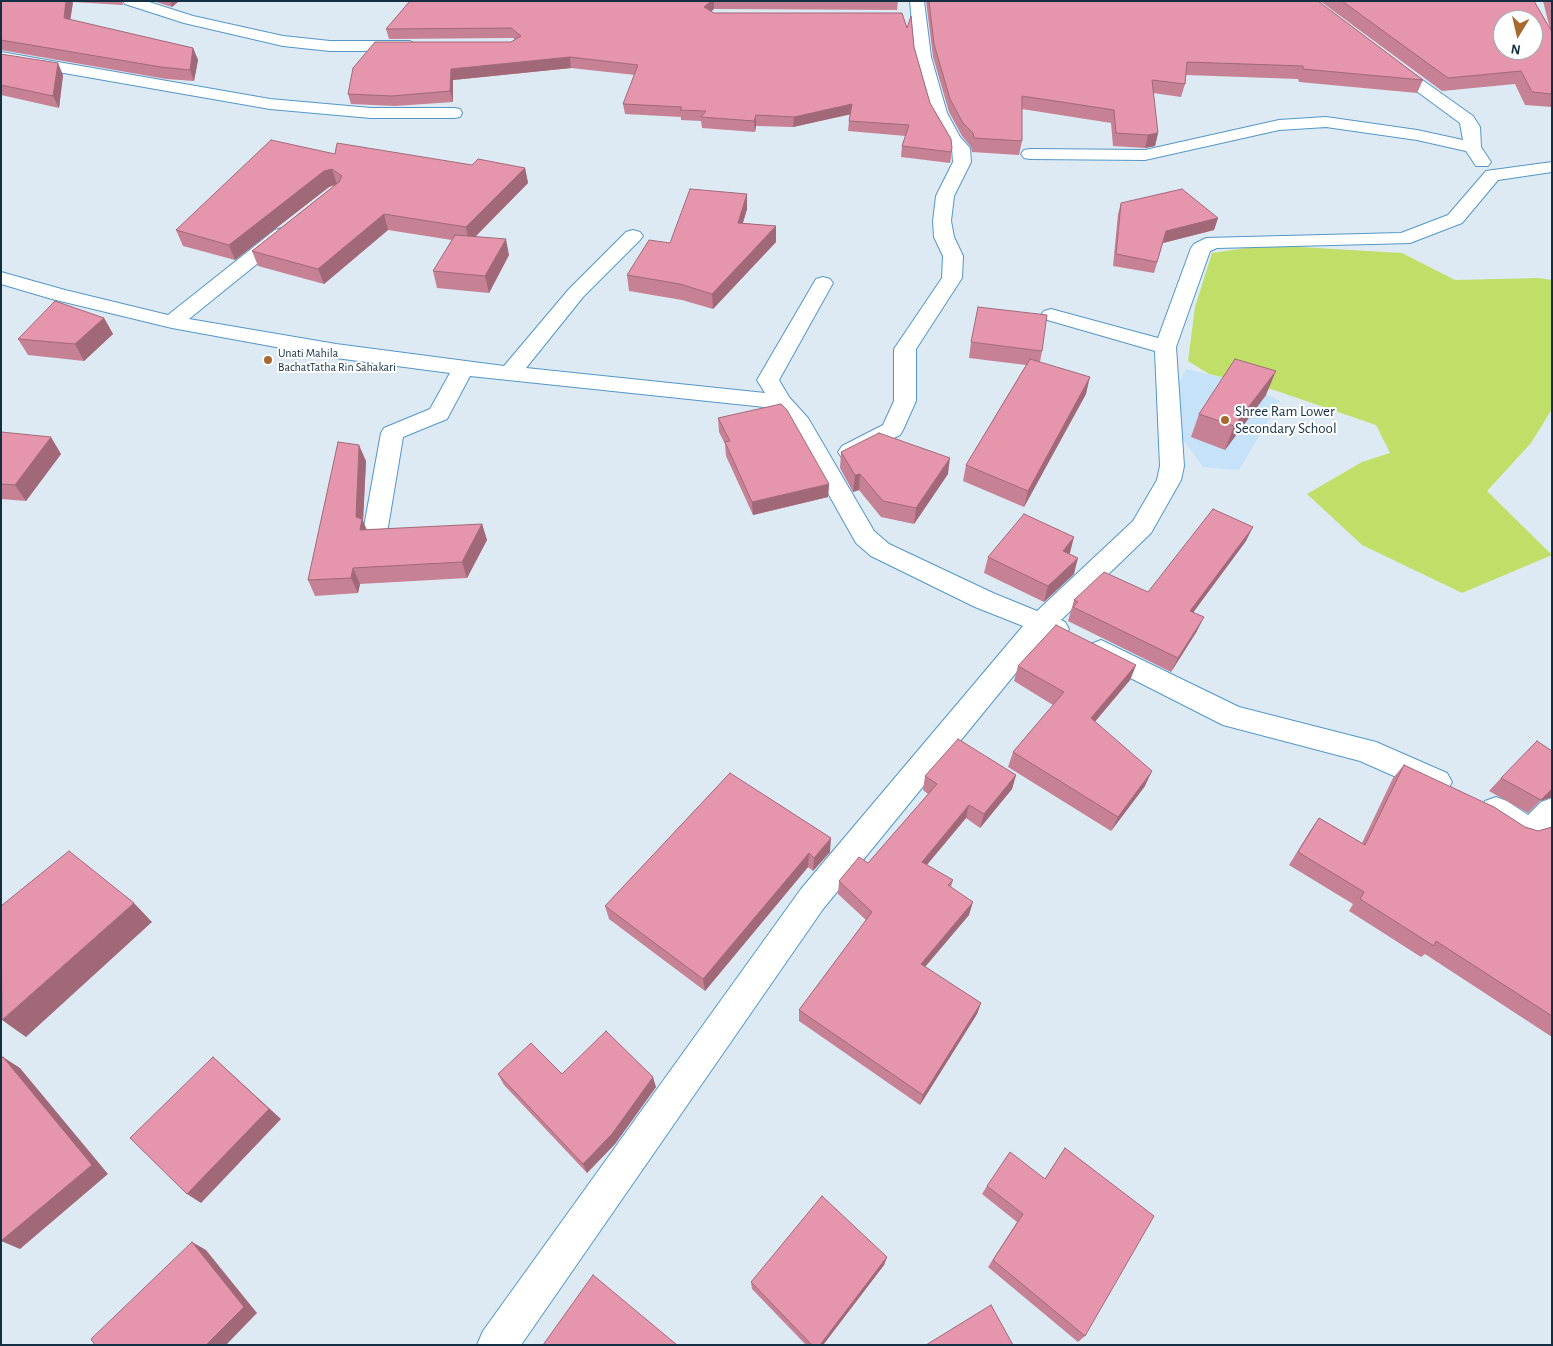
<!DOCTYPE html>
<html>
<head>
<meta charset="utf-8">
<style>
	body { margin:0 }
	#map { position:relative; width:1553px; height:1346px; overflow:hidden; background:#ddeaf4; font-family:"Alegreya Sans",sans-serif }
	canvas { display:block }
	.frame { position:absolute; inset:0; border:2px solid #132f43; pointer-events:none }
	.north { position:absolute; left:1493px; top:10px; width:50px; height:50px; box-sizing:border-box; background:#fff; border:1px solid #a1acb4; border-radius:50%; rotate:189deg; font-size:14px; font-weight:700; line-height:20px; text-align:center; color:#132f43 }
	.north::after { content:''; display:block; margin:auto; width:18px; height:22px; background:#a76a2e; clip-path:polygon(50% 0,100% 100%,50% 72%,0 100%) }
</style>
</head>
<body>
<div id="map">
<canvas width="1553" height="1346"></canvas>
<div class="frame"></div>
<div class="north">N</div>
</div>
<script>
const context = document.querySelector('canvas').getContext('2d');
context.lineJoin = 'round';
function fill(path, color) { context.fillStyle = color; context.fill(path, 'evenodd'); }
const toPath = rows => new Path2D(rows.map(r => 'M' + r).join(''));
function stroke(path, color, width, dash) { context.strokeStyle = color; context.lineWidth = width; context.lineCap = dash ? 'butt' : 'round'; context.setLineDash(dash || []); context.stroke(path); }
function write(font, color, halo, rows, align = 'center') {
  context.font = font + ' "Alegreya Sans",sans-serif'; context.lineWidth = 4; context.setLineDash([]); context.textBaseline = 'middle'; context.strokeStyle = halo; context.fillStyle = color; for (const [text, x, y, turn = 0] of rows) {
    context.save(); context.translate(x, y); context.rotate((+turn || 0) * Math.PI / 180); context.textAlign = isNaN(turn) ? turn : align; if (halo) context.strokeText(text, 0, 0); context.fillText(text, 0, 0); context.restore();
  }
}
fill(toPath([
	[1186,369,1243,383,1280,401,1239,470,1203,467,1182,438,1179,383]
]), '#c5e2f9');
fill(toPath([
	[1266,245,1402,253,1455,280,1538,278,1552,280,1552,409,1531,443,1487,491,1552,555,1462,593,1362,545,1307,494,1362,462,1390,453,1376,425,1274,390,1209,374,1188,361,1195,307,1212,253]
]), '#c0df69');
const minor = toPath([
	[123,1,146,1,193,16,283,36,330,41,410,41,418,46,410,51,330,51,283,46,184,23,125,4,123,1],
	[910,1,924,1,931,57,947,113,960,137,970,148,971,162,954,196,951,221,954,237,963,256,962,278,916,349,916,401,903,430,900,435,850,460,842,458,838,452,842,446,883,425,894,401,894,349,942,278,943,256,934,237,933,221,936,196,953,162,952,149,931,113,915,57,910,1],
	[1,52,270,99,371,108,454,108,460,109,462,113,460,117,454,118,371,118,270,109,1,62,1,52],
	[1391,60,1397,62,1473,116,1480,127,1481,147,1491,162,1488,166,1476,166,1466,151,1417,140,1326,127,1279,130,1145,160,1030,159,1024,158,1021,154,1024,150,1030,149,1145,150,1279,120,1326,117,1417,130,1463,140,1460,123,1385,68,1383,65,1385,62,1391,60],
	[1552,162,1552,172,1498,180,1462,223,1410,243,1217,248,1210,251,1176,347,1184,466,1181,480,1151,533,1061,620,1065,622,1069,629,1065,636,1056,639,1046,636,823,909,521,1345,477,1345,483,1331,801,889,1023,626,975,607,871,556,856,543,788,422,774,408,470,376,447,419,403,437,388,527,385,533,376,536,367,533,364,527,381,433,384,428,430,409,450,373,336,358,172,328,52,299,1,284,1,272,65,290,168,315,275,230,282,228,289,230,292,234,289,238,189,319,336,344,504,366,569,289,626,232,633,230,640,232,643,236,640,240,583,297,526,368,765,393,757,380,816,279,823,277,830,279,833,283,779,380,789,397,808,418,874,531,889,544,993,593,1037,611,1133,521,1157,480,1160,466,1155,351,1044,319,1041,315,1044,311,1051,309,1158,338,1191,248,1194,244,1206,238,1401,233,1448,215,1486,171,1552,162],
	[1101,640,1239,707,1376,742,1447,773,1452,782,1447,791,1437,795,1360,761,1223,725,1091,658,1087,651,1091,644,1101,640],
	[1496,797,1507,801,1528,815,1541,802,1552,798,1552,831,1548,835,1524,842,1513,838,1485,819,1481,810,1485,801,1496,797]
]);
stroke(minor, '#5397c7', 2);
fill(minor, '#fff');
fill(toPath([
	[1,1,122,1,123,5,73,2,70,20,193,48,198,60,194,81,166,79,1,50],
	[153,1,179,1,172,7],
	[410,1,898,1,897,10,714,9,711,11,714,13,914,47,930,103,951,139,951,158,950,163,901,157,902,146,906,136,848,131,849,121,850,114,793,127,756,126,755,132,702,128,701,121,681,120,681,117,625,114,623,104,635,75,571,68,453,80,453,102,395,106,351,104,348,94,511,42,515,40,513,38,389,39,386,29],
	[926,1,1318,1,1423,80,1417,93,1299,82,1298,79,1186,75,1185,84,1181,97,1153,93,1158,133,1155,146,1145,148,1113,146,1111,123,1022,109,1022,141,1019,155,972,152,971,147,962,136,949,112,933,57],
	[1320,1,1534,1,1550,29,1543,1,1552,1,1552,107,1525,105,1515,84,1442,91],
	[1,54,63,75,59,108,1,95],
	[335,154,472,165,525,168,528,183,476,236,509,255,489,293,437,288,433,271,452,240,388,230,324,284,258,266,252,251,335,185,329,187,235,260,183,246,176,230],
	[747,194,747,209,743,223,776,226,776,242,713,309,682,300,629,291,627,275,670,243],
	[1121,203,1218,218,1214,230,1163,243,1154,273,1113,266,1118,214],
	[104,318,113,334,84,361,28,355,18,339],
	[971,342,1042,351,1040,362,1086,394,1024,507,963,481,966,465,1026,365,969,358],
	[1266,395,1225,450,1191,437,1199,414],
	[718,418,829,484,828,497,753,515,726,456,725,444,719,432],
	[1,432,61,454,26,501,1,499],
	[841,452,948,474,914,524,881,517,859,490,853,492,840,468],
	[366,461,363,521,367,530,482,524,487,540,467,578,360,584,358,593,315,596,308,580],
	[1246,541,1193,612,1197,631,1171,672,1068,621,1074,600,1148,592],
	[1070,553,1069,554,1074,574,1044,602,984,573,988,557],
	[1136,665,1130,680,1095,722,1145,786,1111,831,1008,767,1013,752,1053,705,1014,681,1018,666],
	[1404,765,1525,827,1538,831,1552,827,1552,1037,1425,954,1421,957,1349,911,1353,904,1289,865,1310,831,1319,818,1362,843,1393,778],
	[730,773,830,852,813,871,808,867,705,991,609,919,605,906],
	[1016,775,1012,789,980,828,966,818,927,865,953,880,951,887,969,915,925,967,981,1003,977,1014,920,1105,799,1021,799,1010,866,920,838,894,839,881,868,863,928,794,923,790,925,776],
	[1501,778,1552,797,1540,801,1528,813,1489,791],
	[498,1074,656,1087,615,1144,587,1173,504,1085],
	[1065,1148,1085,1336,1078,1342,988,1267,1017,1222,982,1194,987,1186,1045,1179],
	[887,1257,884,1265,823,1345,806,1345,752,1289,751,1282]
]), '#c68194');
fill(toPath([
	[66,1,72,1,73,2,69,29,64,18],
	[170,1,179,1,172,7],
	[711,1,714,1,714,9,704,17,704,7],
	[193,48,198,60,194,81,190,70],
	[570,57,571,68,453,80,453,102,450,91,451,69],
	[58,63,63,75,59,108,53,96],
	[852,104,852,114,793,127,794,117],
	[756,115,756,126,755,132,754,121],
	[1158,133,1155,146,1145,148,1148,135],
	[525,168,528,183,469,243,466,227],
	[332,169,337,184,329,187,235,260,229,245,324,171],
	[747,194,747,209,738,238,738,223],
	[384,214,388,230,324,284,318,269],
	[1218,218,1214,230,1163,243,1166,231],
	[776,226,776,242,713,309,712,294],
	[506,239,509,255,489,293,485,276],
	[104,318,113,334,84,361,75,344],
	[1276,371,1266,395,1225,450,1234,426],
	[1090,377,1086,394,1024,507,1028,491],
	[51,437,61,454,26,501,15,485],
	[359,445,366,461,363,521,369,536,367,547,356,517],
	[950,458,948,474,914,524,916,508],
	[860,474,859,490,853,492,855,475],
	[829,484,828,497,753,515,752,502],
	[482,524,487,540,467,578,462,562],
	[1253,527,1246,541,1184,625,1190,611],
	[1074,537,1070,553,1058,567,1063,551],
	[1078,558,1074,574,1044,602,1048,586],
	[353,568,360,584,358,593,351,578],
	[1204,617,1197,631,1171,672,1178,658],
	[1136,665,1130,680,1085,733,1091,718],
	[1152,771,1145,786,1111,831,1118,817],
	[1016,775,1012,789,980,828,984,814],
	[1552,789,1552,797,1540,801],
	[969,805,966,818,919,874,922,862],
	[831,838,830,852,813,871,814,858],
	[809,853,808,867,705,991,703,979],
	[973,902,969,915,918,975,921,964],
	[134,903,152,922,26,1037,2,1020],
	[981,1003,977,1014,920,1105,923,1095],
	[3,1057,20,1068,108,1174,20,1249,1,1241],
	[213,1057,281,1119,201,1203,187,1194],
	[653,1077,656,1087,615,1144,587,1173,583,1164],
	[192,1242,206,1250,257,1313,226,1345,206,1345],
	[887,1257,884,1265,823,1345,820,1345]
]), '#a16978');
const building = toPath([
	[1,1,66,1,64,18,193,48,190,70,161,67,1,40,1,1],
	[410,1,711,1,704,7,714,13,902,13,907,28,911,16,914,47,930,103,951,139,952,148,951,152,902,146,909,125,849,121,852,104,794,117,756,115,754,121,701,117,706,111,680,110,682,107,623,104,638,65,570,57,451,69,450,91,392,96,348,94,353,68,375,42,511,42,521,36,511,28,386,29,410,1],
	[929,1,1318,1,1423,80,1303,69,1303,66,1187,62,1185,84,1152,80,1158,133,1148,135,1116,133,1114,110,1022,96,1022,141,974,138,973,133,963,123,950,99,934,44,929,1],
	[1342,1,1534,1,1552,32,1552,94,1532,92,1521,71,1448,78,1342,1],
	[1503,20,1533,20,1533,50,1503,50,1503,20],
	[1,54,58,63,53,96,1,85,1,54],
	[271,140,335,154,337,143,472,165,478,159,525,168,466,227,384,214,318,269,252,251,339,182,342,176,332,169,324,171,229,245,176,230,271,140],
	[690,189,747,194,738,223,776,226,712,294,680,284,627,275,649,240,670,243,690,189],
	[1182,189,1218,218,1166,231,1157,262,1116,254,1121,203,1182,189],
	[455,235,506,239,485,276,433,271,455,235],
	[55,301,104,318,75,344,18,339,55,301],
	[978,307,1047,315,1042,351,971,342,978,307],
	[1030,359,1090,377,1028,491,966,465,1030,359],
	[1235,359,1276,371,1234,426,1199,414,1235,359],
	[781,404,787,410,829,484,752,502,725,442,730,441,718,418,781,404],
	[1,432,51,437,15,485,1,484,1,432],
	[879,433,950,458,916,508,883,501,860,474,855,475,841,452,879,433],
	[338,442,359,445,356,517,362,519,360,530,482,524,462,562,353,568,351,578,308,580,338,442],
	[1213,509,1253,527,1190,611,1204,617,1178,658,1073,607,1078,602,1074,600,1104,572,1148,592,1213,509],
	[1024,514,1074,537,1063,551,1078,558,1048,586,988,557,1024,514],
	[1056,625,1136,665,1091,718,1152,771,1118,817,1013,752,1064,692,1018,666,1056,625],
	[958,739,1016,775,984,814,969,805,922,862,953,880,948,885,973,902,921,964,981,1003,923,1095,799,1010,872,912,839,881,859,857,868,863,937,784,925,776,958,739],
	[1537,741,1552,751,1552,789,1541,800,1501,778,1537,741],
	[1404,765,1494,807,1525,827,1538,831,1552,827,1552,1016,1436,941,1434,946,1360,899,1364,892,1298,852,1319,818,1365,845,1404,765],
	[730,773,831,838,814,858,809,853,703,979,605,906,730,773],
	[69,851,134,903,2,1020,1,906,69,851],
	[606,1031,653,1077,612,1134,583,1164,498,1074,531,1043,562,1074,606,1031],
	[3,1057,92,1165,1,1241,1,1059,3,1057],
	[213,1057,269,1109,187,1194,130,1138,213,1057],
	[1065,1148,1154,1216,1085,1336,993,1260,1023,1214,987,1186,1010,1152,1045,1179,1065,1148],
	[822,1196,887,1257,820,1345,812,1345,751,1282,822,1196],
	[192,1242,244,1307,206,1345,95,1345,91,1339,192,1242],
	[593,1275,677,1345,543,1345,593,1275],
	[991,1305,1013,1345,926,1345,991,1305]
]);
fill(building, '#e696ac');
stroke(building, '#a16978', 1);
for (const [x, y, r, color] of [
	[268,360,5,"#a76a2e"],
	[1225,420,5,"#a76a2e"]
]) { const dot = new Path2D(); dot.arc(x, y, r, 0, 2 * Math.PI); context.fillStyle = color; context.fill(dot); stroke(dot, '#fff', 2); }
write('12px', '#132f43', '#fff', [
	["Unati Mahila",278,353],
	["BachatTatha Rin Sahakari",278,367]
], 'left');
write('15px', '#132f43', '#fff', [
	["Shree Ram Lower",1235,411],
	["Secondary School",1235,428]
], 'left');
</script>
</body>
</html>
